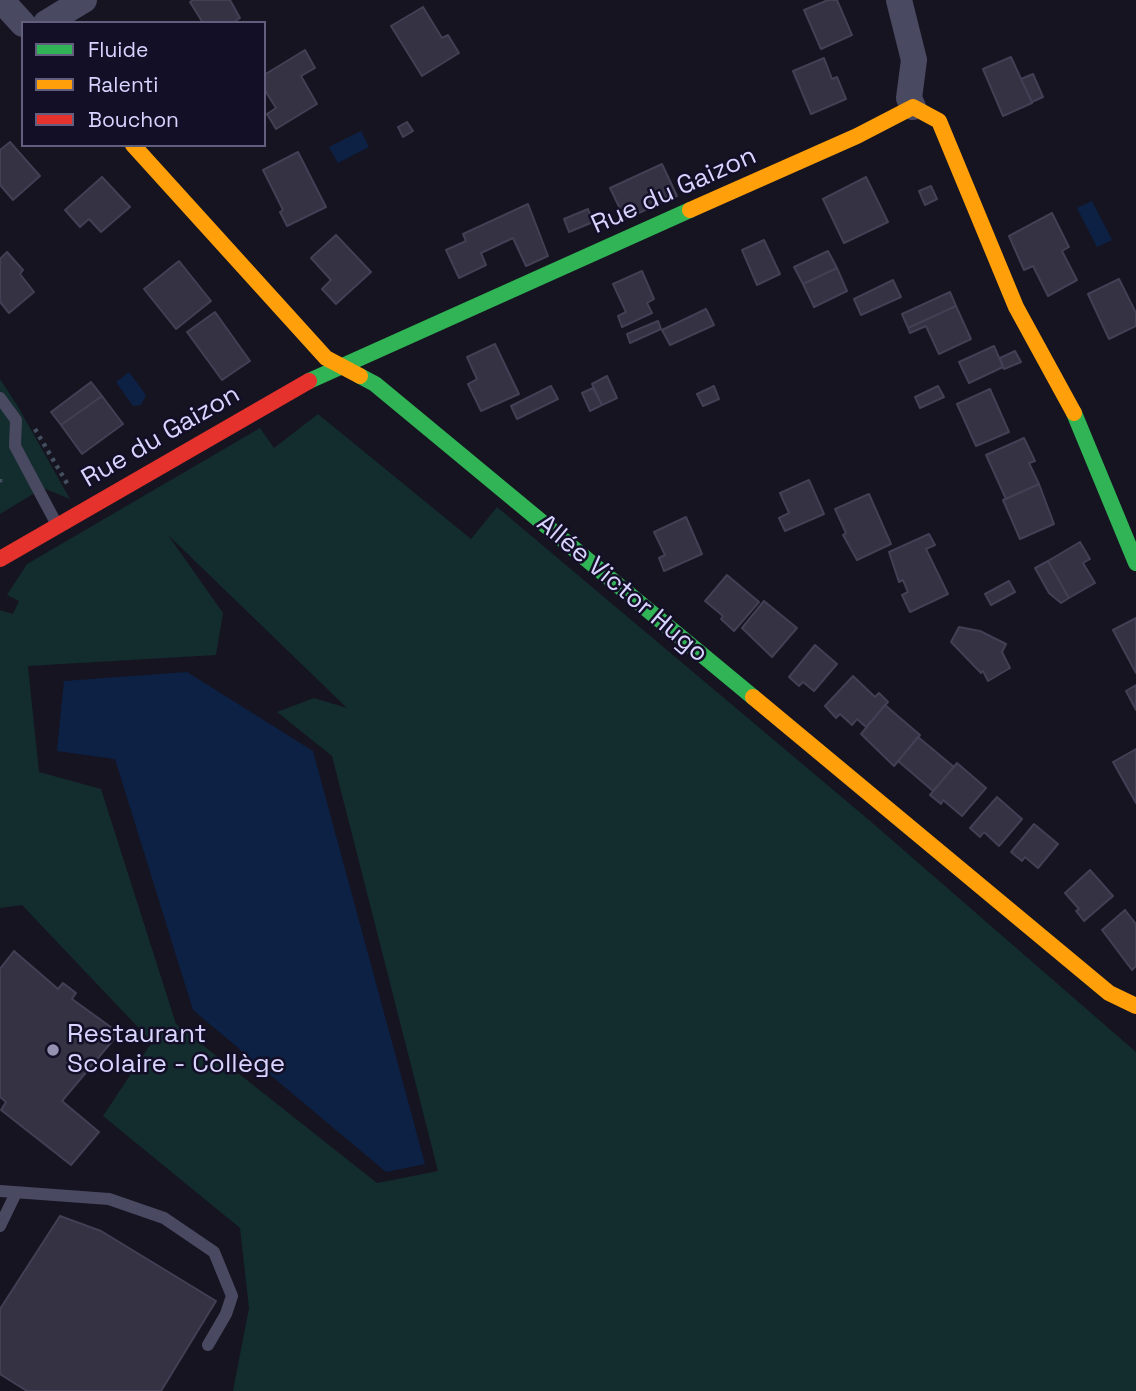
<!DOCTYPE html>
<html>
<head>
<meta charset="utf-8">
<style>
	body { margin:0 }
	#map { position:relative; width:1136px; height:1391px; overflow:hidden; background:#161421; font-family:"Space Grotesk",sans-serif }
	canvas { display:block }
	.legend { position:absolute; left:21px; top:21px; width:245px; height:126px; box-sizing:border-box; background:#130f26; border:2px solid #625e7d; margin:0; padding:9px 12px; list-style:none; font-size:21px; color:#d9d4ff }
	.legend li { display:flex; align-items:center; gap:14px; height:35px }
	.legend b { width:35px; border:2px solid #625e7d }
</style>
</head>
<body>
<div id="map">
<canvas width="1136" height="1391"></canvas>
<ul class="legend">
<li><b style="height:9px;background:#30b455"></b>Fluide</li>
<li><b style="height:9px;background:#ff9f0a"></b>Ralenti</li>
<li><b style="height:9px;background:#e5322d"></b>Bouchon</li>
</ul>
</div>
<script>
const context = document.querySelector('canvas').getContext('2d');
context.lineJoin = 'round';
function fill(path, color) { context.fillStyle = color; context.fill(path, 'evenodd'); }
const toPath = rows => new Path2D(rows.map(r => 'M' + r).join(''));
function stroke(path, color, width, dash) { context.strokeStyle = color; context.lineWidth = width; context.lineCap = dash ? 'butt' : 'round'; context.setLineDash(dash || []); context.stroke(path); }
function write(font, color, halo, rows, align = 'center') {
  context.font = font + ' "Space Grotesk",sans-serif'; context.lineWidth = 5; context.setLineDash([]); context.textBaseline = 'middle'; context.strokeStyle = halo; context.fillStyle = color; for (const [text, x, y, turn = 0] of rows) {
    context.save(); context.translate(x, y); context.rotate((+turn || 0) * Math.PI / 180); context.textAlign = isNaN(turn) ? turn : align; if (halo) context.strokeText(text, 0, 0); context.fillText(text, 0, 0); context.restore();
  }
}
fill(toPath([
	[0,379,17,405,70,499,43,488,0,514],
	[318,414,471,539,497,507,869,820,1136,1052,1136,1391,233,1391,249,1308,240,1228,103,1116,152,1042,22,905,0,908,0,610,13,614,19,601,7,595,27,564,260,428,274,448],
	[168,535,347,708,314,698,277,712,332,756,438,1171,377,1183,176,1024,101,789,39,772,28,666,216,655,223,613]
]), '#132c2d');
fill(toPath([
	[361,131,369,147,338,163,329,147],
	[1092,201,1112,240,1097,247,1077,208],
	[129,372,146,395,141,405,133,406,116,382],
	[187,672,313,751,425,1164,386,1172,193,1010,115,759,57,751,64,681]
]), '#0d2144');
const building = toPath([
	[193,0,230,0,240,18,232,23,203,23,190,2,193,0],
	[828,0,837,0,852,35,821,49,804,10,828,0],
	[423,7,442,38,448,35,459,53,422,76,391,26,423,7],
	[305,50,315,68,301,76,317,104,276,129,267,114,276,108,264,89,264,75,305,50],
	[1011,57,1032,103,1003,116,983,69,1011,57],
	[824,58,832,79,837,77,846,99,811,114,793,71,824,58],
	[1033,74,1043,97,1032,102,1021,79,1033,74],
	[407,122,413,131,403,137,398,127,407,122],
	[10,142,40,176,13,200,0,185,0,150,10,142],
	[298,152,326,207,287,226,280,212,283,210,263,170,298,152],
	[662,164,677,196,625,219,610,188,662,164],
	[102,177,130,207,101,232,89,219,80,227,65,210,102,177],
	[866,177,888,222,844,243,823,199,866,177],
	[931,186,937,199,925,205,919,191,931,186],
	[528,204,548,256,526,266,513,238,481,253,486,265,459,278,446,250,466,241,463,234,528,204],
	[588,209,593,222,569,232,564,219,588,209],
	[1052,213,1069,247,1062,251,1077,280,1048,296,1033,266,1024,270,1009,236,1052,213],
	[336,235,371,272,336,304,322,289,331,280,311,258,336,235],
	[764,240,780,274,757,285,742,250,764,240],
	[828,251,837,268,803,284,794,267,828,251],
	[7,252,23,270,20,274,34,292,9,313,0,302,0,259,7,252],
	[179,261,211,301,176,329,144,289,179,261],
	[837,268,847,291,814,307,803,284,837,268],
	[642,271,654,299,647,303,652,313,622,327,618,316,626,312,613,284,642,271],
	[1119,279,1136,313,1136,326,1109,339,1088,294,1119,279],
	[893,280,901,297,861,315,854,299,893,280],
	[950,292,956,306,908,328,902,314,950,292],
	[956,306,971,339,939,354,926,326,910,333,908,328,956,306],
	[706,309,714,325,670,345,662,330,706,309],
	[215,312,250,361,222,380,187,332,215,312],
	[658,321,661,329,630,343,627,334,658,321],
	[495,344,519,394,481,411,468,384,477,379,467,357,495,344],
	[994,346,1003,367,969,383,959,362,994,346],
	[1015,351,1021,362,1004,369,1000,358,1015,351],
	[607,376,617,398,602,405,592,384,607,376],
	[91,382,102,396,61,425,51,412,91,382],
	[551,386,558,399,517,419,511,406,551,386],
	[714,386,719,399,703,406,697,394,714,386],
	[938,386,944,397,920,408,915,397,938,386],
	[593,388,602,405,590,411,582,393,593,388],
	[990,389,1009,432,976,446,957,404,990,389],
	[102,396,123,424,82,454,61,425,102,396],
	[1024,438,1035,461,1029,463,1039,484,1006,499,986,455,1024,438],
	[809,480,824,514,785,531,779,518,789,513,780,493,809,480],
	[1039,484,1054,524,1020,539,1003,500,1039,484],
	[869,494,891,544,857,560,843,535,846,533,835,509,869,494],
	[686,517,702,554,664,571,659,558,665,555,654,532,686,517],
	[929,534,935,545,926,549,948,594,910,612,902,595,908,592,903,580,899,582,889,552,929,534],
	[1080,542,1090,559,1083,563,1095,583,1069,598,1048,561,1080,542],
	[1048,561,1069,598,1061,603,1049,593,1035,568,1048,561],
	[727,575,759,602,734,631,721,619,723,616,705,601,727,575],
	[1009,581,1015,592,991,605,985,594,1009,581],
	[764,601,797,628,772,657,742,628,764,601],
	[1136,618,1136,673,1113,630,1136,618],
	[959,627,980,631,1006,644,1002,652,1010,668,988,681,983,671,981,673,951,642,959,627],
	[815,645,837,664,814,691,803,682,799,686,789,677,815,645],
	[853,676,875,697,879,693,888,702,866,727,857,719,852,725,840,714,836,718,825,706,853,676],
	[1136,685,1136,710,1126,691,1136,685],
	[885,705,920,735,894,766,861,734,885,705],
	[918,737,954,767,933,791,898,761,918,737],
	[1136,749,1136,803,1113,762,1136,749],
	[957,763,986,788,962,816,943,800,941,804,930,795,957,763],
	[997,797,1022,819,999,846,984,832,980,837,970,828,997,797],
	[1034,824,1058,844,1038,868,1025,857,1022,861,1011,852,1034,824],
	[1090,870,1113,896,1084,921,1076,911,1079,909,1065,893,1090,870],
	[1125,910,1136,924,1136,966,1132,970,1102,930,1125,910],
	[14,951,58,989,63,983,76,993,72,999,119,1033,62,1101,99,1132,71,1165,1,1110,6,1102,0,1097,0,969,14,951],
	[60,1216,101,1231,216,1301,161,1391,27,1391,0,1374,0,1309,60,1216]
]);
fill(building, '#343243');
stroke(building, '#433f54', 2);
stroke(toPath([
	[35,429,68,485],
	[0,479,0,485]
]), '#44505f', 4.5, [3.5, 5]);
stroke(toPath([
	[0,398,16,420,15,446,56,523],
	[0,1191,109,1199,164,1218,214,1252,232,1296,226,1314,208,1345],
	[0,1226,16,1193]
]), '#4a4962', 12);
stroke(toPath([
	[1,0,23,24],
	[899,0,914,60,909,98,913,107],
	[46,23,84,0]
]), '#4a4962', 26);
stroke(toPath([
	[360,376,375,384,753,697],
	[309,381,690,210],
	[1074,413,1136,563]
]), '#30b455', 16);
stroke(toPath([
	[133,145,326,358,360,376],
	[690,210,857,136,913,107,939,121,1016,307,1074,413],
	[753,697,1109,993,1136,1006]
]), '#ff9f0a', 16);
stroke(toPath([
	[0,559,309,381]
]), '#e5322d', 16);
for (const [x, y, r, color] of [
	[53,1050,7,"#9591b1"]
]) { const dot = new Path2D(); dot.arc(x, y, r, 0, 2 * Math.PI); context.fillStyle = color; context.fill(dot); stroke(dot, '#130f26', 2.5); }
write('26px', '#d9d4ff', '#130f26', [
	["Rue du Gaizon",674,191,-24],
	["Rue du Gaizon",161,437,-30],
	["Allée Victor Hugo",622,589,40]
]);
write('26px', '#d9d4ff', '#130f26', [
	["Restaurant",67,1035],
	["Scolaire - Collège",67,1065]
], 'left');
</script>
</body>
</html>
